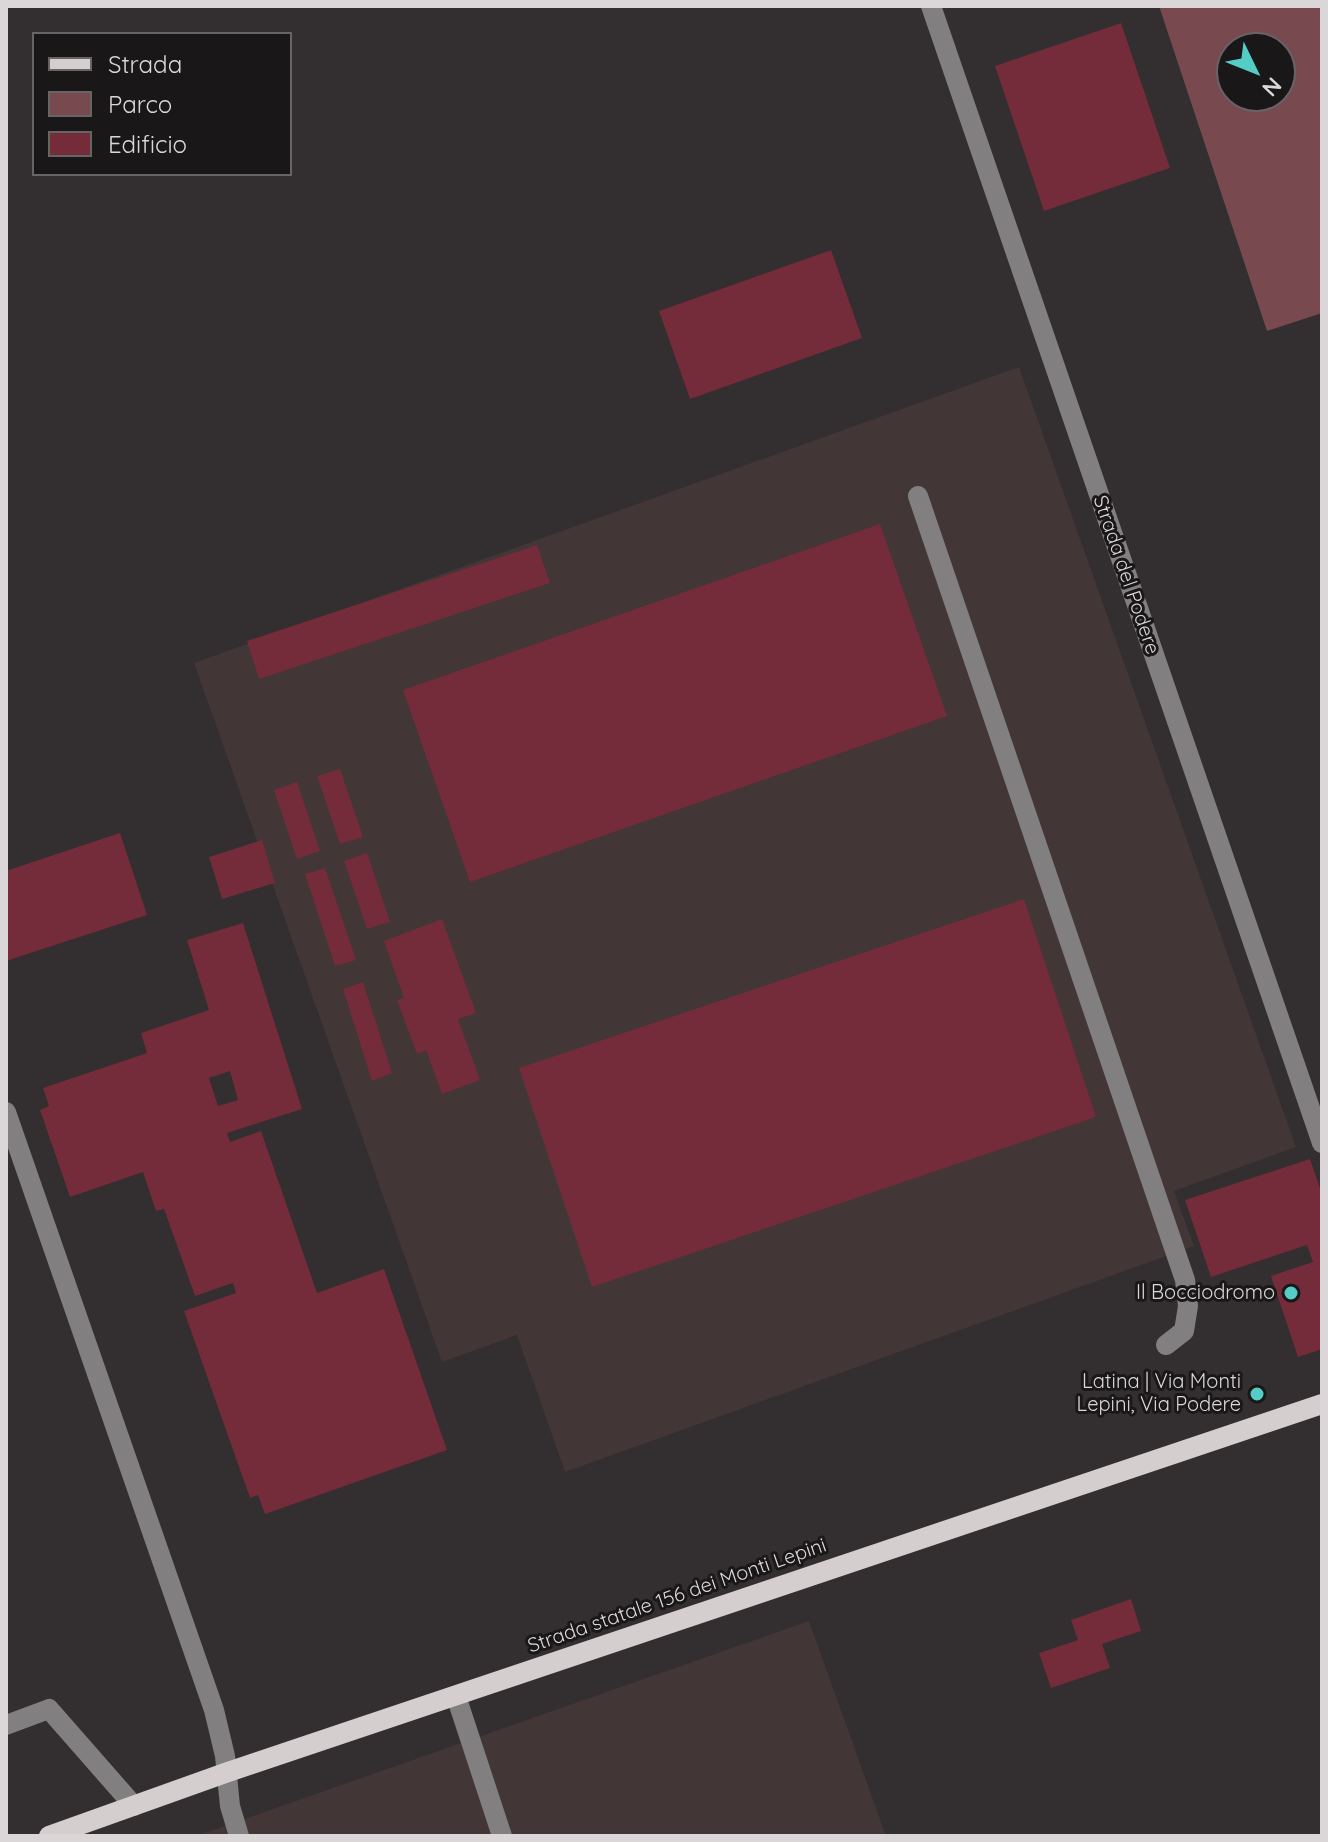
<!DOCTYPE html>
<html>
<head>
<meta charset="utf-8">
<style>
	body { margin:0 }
	#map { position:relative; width:1328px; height:1842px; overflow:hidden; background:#332e2f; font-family:Quicksand,sans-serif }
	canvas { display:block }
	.frame { position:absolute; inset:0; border:8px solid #dbd7d8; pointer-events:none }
	.legend { position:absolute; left:32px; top:32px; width:260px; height:144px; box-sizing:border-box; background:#191717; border:2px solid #676464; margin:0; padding:10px 14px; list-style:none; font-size:24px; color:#dbd7d8 }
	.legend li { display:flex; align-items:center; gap:16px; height:40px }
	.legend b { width:40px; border:2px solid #676464 }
	.north { position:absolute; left:1216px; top:32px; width:80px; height:80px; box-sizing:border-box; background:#191717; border:2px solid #676464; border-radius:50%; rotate:133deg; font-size:22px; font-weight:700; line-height:32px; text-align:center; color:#dbd7d8 }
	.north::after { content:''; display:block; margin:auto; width:28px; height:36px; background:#54cdc7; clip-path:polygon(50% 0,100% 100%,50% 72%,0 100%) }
</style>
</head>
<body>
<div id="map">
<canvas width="1328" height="1842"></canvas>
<div class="frame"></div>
<ul class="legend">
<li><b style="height:10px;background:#d4cecf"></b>Strada</li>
<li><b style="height:22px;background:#784a50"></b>Parco</li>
<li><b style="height:22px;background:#742b3a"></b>Edificio</li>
</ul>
<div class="north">N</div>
</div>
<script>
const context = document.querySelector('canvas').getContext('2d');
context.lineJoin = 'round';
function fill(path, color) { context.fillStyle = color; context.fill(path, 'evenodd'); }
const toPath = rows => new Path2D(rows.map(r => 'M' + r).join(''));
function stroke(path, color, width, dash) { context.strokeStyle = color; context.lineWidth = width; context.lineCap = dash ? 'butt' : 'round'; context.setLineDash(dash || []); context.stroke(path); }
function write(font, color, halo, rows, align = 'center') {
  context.font = font + ' Quicksand,sans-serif'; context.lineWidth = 6; context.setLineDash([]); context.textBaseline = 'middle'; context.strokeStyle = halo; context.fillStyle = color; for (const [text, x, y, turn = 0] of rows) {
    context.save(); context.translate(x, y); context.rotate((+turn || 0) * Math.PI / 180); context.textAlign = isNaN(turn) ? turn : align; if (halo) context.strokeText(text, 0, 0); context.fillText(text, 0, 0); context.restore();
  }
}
fill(toPath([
	[1019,367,1296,1147,1174,1191,1194,1246,565,1472,517,1335,442,1362,194,663],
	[809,1621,886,1836,196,1836]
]), '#423637');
fill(toPath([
	[1159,6,1322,6,1322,313,1267,331],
	[1232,48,1280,48,1280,96,1232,96]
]), '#784a50');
fill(toPath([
	[1121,23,1170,168,1044,211,995,66],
	[831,250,862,338,690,399,659,311],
	[880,524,947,716,470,882,403,690],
	[537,545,550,583,259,679,247,641],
	[340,769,363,837,340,844,317,776],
	[297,782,320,851,297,859,274,790],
	[120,833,147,915,6,961,6,871],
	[262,840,275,883,222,899,209,857],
	[367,853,390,922,367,929,344,861],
	[325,868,356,960,335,966,305,874],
	[1024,899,1096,1117,592,1287,519,1068],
	[442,919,476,1013,458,1019,480,1080,442,1094,426,1050,417,1054,397,1000,404,998,384,941],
	[243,923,302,1109,227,1133,230,1142,261,1131,317,1293,384,1269,447,1450,265,1514,258,1495,250,1498,184,1311,236,1293,233,1283,195,1296,164,1209,156,1211,143,1172,70,1197,40,1110,49,1106,43,1088,147,1053,141,1033,209,1010,187,940],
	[230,1071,238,1100,218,1106,209,1078],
	[363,982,392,1073,372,1081,343,989],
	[1310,1159,1322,1194,1322,1349,1298,1357,1271,1276,1313,1262,1307,1245,1211,1277,1185,1200],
	[1131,1599,1141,1631,1102,1644,1110,1668,1051,1688,1039,1653,1078,1640,1071,1620]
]), '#742b3a');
stroke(toPath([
	[931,6,1322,1143],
	[918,496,1185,1280,1188,1306,1184,1331,1166,1345],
	[6,1112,214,1710,225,1756,230,1806,239,1836],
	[456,1696,502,1836],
	[6,1725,49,1709,134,1806]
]), '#817f7f', 20);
stroke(toPath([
	[49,1836,228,1772,1322,1404]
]), '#d4cecf', 20);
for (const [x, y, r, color] of [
	[1291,1293,8,"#54cdc7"],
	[1257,1394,8,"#54cdc7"]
]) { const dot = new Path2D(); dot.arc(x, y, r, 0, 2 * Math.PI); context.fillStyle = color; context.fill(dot); stroke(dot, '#191717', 3); }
write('20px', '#dbd7d8', '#191717', [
	["Strada del Podere",1126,575,71],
	["Strada statale 156 dei Monti Lepini",677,1596,-19]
]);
write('20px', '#dbd7d8', '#191717', [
	["Il Bocciodromo",1275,1293],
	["Latina | Via Monti",1241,1382],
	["Lepini, Via Podere",1241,1405]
], 'right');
</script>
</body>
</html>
